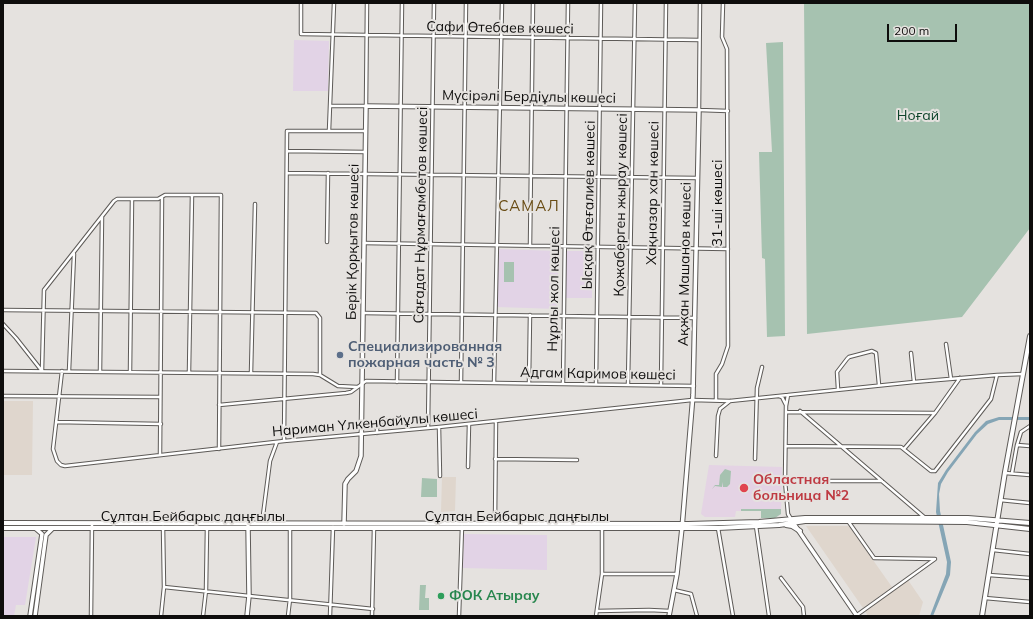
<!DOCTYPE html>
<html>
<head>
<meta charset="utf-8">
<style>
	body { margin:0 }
	#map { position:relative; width:1033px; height:619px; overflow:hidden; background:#e5e2df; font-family:Mulish,sans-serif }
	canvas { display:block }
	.frame { position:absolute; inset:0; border:4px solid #0e0d0c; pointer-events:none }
	.scale { position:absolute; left:887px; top:24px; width:70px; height:18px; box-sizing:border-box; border:2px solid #0e0d0c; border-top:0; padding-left:5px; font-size:12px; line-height:14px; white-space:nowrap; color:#0e0d0c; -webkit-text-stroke:3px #e5e2df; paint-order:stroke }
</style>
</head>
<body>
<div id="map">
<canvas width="1033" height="619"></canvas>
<div class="frame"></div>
<div class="scale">200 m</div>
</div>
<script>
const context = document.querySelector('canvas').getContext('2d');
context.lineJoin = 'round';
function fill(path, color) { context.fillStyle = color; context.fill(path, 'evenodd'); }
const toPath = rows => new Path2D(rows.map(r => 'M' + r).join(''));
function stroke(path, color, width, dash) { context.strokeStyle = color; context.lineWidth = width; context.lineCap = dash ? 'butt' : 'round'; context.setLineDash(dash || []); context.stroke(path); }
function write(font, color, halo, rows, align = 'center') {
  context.font = font + ' Mulish,sans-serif'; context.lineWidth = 4; context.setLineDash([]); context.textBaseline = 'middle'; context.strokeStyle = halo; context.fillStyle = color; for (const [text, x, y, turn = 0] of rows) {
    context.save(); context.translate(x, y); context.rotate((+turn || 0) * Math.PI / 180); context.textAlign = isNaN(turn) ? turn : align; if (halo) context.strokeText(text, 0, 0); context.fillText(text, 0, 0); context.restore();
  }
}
fill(toPath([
	[3,401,33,401,32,475,3,475],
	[442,477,456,477,455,511,441,512],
	[806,526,849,526,892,587,863,608],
	[908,580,923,602,919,616,868,616,865,611]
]), '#dfd6cd');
fill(toPath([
	[294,40,329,41,328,91,293,91],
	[498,249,559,251,557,309,497,307],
	[566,251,592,251,592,298,565,298],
	[464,534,547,535,547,570,463,568],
	[3,537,36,537,25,605,16,605,14,616,3,616]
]), '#e2d3e6');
fill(toPath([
	[709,465,782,467,781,514,775,518,761,518,761,511,736,511,735,517,705,517,701,514]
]), '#e4d3e4');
fill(toPath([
	[804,3,1030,3,1030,228,962,317,807,334],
	[783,42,785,336,767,337,765,259,762,258,759,152,772,152,766,43],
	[504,262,514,262,514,282,504,282],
	[725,469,731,471,730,484,727,487,723,487,723,482,722,487,715,486,712,489,715,485,719,485,720,475],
	[422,478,437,479,437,497,421,497],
	[741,509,781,509,781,514,775,518,761,518,761,511,741,511],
	[420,585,426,585,425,598,429,598,429,610,419,610]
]), '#a6c2b0');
fill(toPath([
	[999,417,1030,417,1030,420,999,420,988,424,977,434,948,472,941,484,939,494,940,511,951,562,950,575,933,616,930,616,946,574,947,562,936,512,938,483,946,470,975,432,986,421]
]), '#85a5b5');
const street = toPath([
	[301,3,301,34,699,40],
	[700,3,699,110,728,111],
	[330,106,366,106,367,3],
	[329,131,334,3],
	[288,151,365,152],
	[287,173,697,178],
	[327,242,328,173],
	[364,243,728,249],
	[530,246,533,3],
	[3,310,316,313,320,318,320,375],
	[364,313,695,318],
	[3,324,16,338,42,371],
	[946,344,951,379],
	[911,353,914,382],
	[3,371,313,374,320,375,338,386,357,387],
	[42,371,44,290,114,201,117,199,158,199,165,195,221,195,219,449],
	[62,371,53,449,57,461,61,465,65,466,284,441,439,427,692,400,730,401,914,382,997,375],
	[69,371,74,254],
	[100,371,102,217],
	[130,372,132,200],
	[189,372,192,195],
	[251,373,255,204],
	[397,382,402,3],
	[461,382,466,3],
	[494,383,502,3],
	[529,383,530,315],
	[563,383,568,3],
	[596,384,601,3],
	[628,384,635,3],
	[661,384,666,3],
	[838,389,837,372,847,359,849,357,872,351,876,353,879,385],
	[788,395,786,406,785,481,788,514,791,519],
	[3,396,160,397],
	[779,396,782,397,786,405],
	[716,400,716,374,722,364,728,346,727,49,722,37,723,3],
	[219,405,346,393,351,392,366,381,694,386],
	[800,411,924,517],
	[786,412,935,413],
	[56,422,161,424],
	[428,427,434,3],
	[439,427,440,476],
	[377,433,377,422,393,420],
	[284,441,287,131,365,131],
	[1017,445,1030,446],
	[786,446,901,447,931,471,935,471,991,399,997,375,1023,374],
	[904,449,935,413,960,378],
	[160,455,162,198],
	[716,456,718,416,720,409,730,401],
	[495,459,577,460],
	[755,459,757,388,762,367],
	[468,467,469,424],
	[1005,473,1030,475],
	[1012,473,1017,445,1021,432,1030,426],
	[785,481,882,481],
	[1000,500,1030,503],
	[848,521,874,558,935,559,857,615],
	[262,523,270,461,277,442],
	[495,523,496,421],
	[756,526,769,616],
	[718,528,733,616],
	[993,550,1030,554],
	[602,574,677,574],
	[989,575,1030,578],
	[781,578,803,607,804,616],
	[164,587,373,609],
	[674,590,691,594,697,616],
	[985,598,1030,602],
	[597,611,649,610,670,611],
	[91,616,92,523],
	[161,616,164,587,163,527],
	[203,616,206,590,207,528],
	[288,616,290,599,290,528],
	[330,616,333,527],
	[372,616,374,528],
	[459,616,462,527],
	[596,616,602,574,602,527]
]);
const secondary = toPath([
	[792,521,857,616],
	[344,524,345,484,348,479,356,471,361,456,366,106,699,110,693,395,682,528,677,574,669,616],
	[30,616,42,534,35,528],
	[35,616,46,535,53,528],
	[247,616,249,596,248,526]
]);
const primary = toPath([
	[3,523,688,524,759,522,805,518,968,518,1030,523],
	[786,525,792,526,800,531],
	[3,528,718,528,779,525,805,521,848,521,967,522,1030,529],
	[982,616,1005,472,1030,336]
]);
stroke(street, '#5d5a57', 4.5);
stroke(secondary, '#5d5a57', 5.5);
stroke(primary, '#5d5a57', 6);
stroke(street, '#fff', 2.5);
stroke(secondary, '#fff', 3.5);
stroke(primary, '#fff', 4);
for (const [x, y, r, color] of [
	[340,355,4,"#5c6f8a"],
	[744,488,5,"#e0444e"],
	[441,596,4,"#2e9e5b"]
]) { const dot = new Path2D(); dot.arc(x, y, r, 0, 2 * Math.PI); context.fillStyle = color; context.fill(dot); stroke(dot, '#e5e2df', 1.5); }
write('14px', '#0e0d0c', '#e5e2df', [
	["Сафи Өтебаев көшесі",500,28,1],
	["Мүсірәлі Бердіұлы көшесі",529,97,1],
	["Хақназар хан көшесі",653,193,-89],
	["31-ші көшесі",718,203,-90],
	["Ысқақ Өтеғалиев көшесі",589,205,-89],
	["Қожаберген жырау көшесі",621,205,-89],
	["Сағадат Нұрмағамбетов көшесі",421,215,-89],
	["Берік Қорқытов көшесі",353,242,-89],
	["Ақжан Машанов көшесі",685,264,-89],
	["Нұрлы жол көшесі",554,289,-89],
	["Адгам Каримов көшесі",598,374,1],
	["Нариман Үлкенбайұлы көшесі",375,423,-5],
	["Сұлтан Бейбарыс даңғылы",193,517],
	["Сұлтан Бейбарыс даңғылы",517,517]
]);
write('14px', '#0f452b', '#e5e2df', [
	["Ноғай",918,116]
]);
write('bold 14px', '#4e5e75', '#e5e2df', [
	["Специализированная",348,347],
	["пожарная часть № 3",348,363]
], 'left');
write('bold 14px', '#be3a42', '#e5e2df', [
	["Областная",753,480],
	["больница №2",753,496]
], 'left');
write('bold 14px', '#27864d', '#e5e2df', [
	["ФОК Атырау",449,596]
], 'left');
context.letterSpacing = '1px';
write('15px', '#694c14', '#e5e2df', [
	["САМАЛ",529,206]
]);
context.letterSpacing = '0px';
</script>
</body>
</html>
